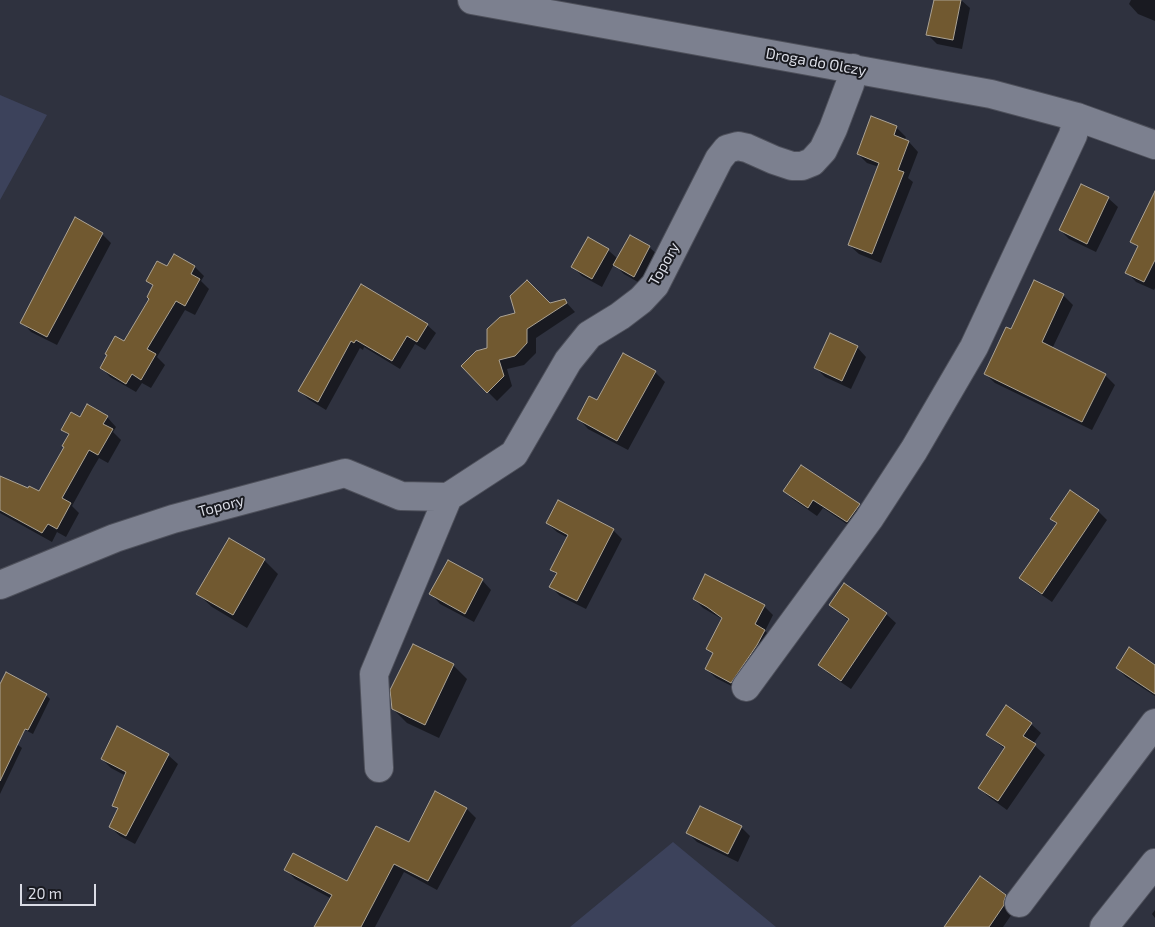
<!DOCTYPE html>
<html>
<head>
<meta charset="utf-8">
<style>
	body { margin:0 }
	#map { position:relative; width:1155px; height:927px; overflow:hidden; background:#2f323f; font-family:"Exo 2",sans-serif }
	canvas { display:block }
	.scale { position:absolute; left:20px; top:884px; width:76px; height:22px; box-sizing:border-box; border:2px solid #dadce5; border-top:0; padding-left:6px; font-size:15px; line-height:18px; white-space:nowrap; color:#dadce5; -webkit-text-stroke:4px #191a20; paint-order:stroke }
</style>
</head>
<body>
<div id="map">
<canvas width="1155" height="927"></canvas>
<div class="scale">20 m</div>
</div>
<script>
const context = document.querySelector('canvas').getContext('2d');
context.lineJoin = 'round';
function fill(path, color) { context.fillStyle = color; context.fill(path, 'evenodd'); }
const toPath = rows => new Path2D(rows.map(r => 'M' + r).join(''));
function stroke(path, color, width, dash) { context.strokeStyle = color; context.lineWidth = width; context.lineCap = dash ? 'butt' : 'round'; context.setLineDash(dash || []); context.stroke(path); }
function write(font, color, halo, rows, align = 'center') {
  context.font = font + ' "Exo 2",sans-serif'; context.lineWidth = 4; context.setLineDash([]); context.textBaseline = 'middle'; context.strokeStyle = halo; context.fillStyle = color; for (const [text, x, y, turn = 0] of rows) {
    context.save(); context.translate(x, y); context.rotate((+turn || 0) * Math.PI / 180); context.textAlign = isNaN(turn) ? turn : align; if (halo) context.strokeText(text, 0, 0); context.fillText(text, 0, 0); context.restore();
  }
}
fill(toPath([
	[0,95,47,115,0,200],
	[673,842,776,927,570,927]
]), '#3c425b');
fill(toPath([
	[935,0,961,0,970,8,962,49,937,44,928,35],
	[1131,0,1155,0,1155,21,1138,14,1129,4],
	[896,127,906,137,904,141,909,142,918,152,908,178,913,182,881,263,859,254,849,245,879,167,867,163,858,154],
	[1108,198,1118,207,1096,252,1069,239,1060,230],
	[1155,214,1155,288,1154,290,1136,282,1127,272,1138,248,1132,242],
	[102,234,111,243,57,345,31,332,22,322],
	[649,247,659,256,643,285,624,274,614,264,602,287,582,276,573,267,608,250,618,259],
	[175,256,195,267,204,276,201,281,209,289,195,315,185,310,157,357,165,365,151,388,142,383,136,392,110,377,101,367,125,343,150,299,154,287,148,281,167,268],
	[361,286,427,325,436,333,425,350,415,344,400,369,364,347,363,350,360,348,326,410,308,399,300,391],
	[1063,295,1073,305,1052,349,1105,375,1115,385,1092,430,995,383,985,374,1012,331],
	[565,301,575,312,536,338,536,353,524,365,507,369,512,386,497,401,462,366,549,305],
	[857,347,866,357,851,389,825,377,816,368],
	[655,372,665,382,628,450,588,429,578,418,598,402],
	[107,417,116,427,113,432,121,440,108,463,99,458,93,468,72,506,79,513,66,537,57,532,52,542,0,513,0,477,40,493,65,448,69,436,63,430,81,419],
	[801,466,859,505,868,514,857,531,823,508,817,516,794,500,784,491],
	[1098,511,1107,520,1052,602,1030,587,1021,577,1057,525,1052,519],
	[547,523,613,530,622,539,586,609,560,596,551,587,557,575,551,569,568,538,557,532],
	[229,540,264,560,278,574,247,628,212,607,198,594],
	[482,580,491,590,474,622,440,604,431,594],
	[845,585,886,614,896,623,851,689,829,674,820,665,849,621,830,605],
	[694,599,764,606,773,615,765,631,774,640,741,691,716,678,706,669,714,655,707,649,722,619,703,608],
	[413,646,453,665,467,679,439,738,407,723,393,709],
	[1155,666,1155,696,1126,677,1117,668],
	[0,687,46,695,50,699,33,734,0,717],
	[1031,724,1041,733,1033,744,1045,755,1007,810,989,797,979,788,1005,749,987,735],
	[17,744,22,748,0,794,0,745],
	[168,755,178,764,135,844,120,836,110,827,118,810,114,805,126,776,111,768,102,759],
	[436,793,467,809,476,818,437,890,404,872,375,927,316,927,332,899,295,879,286,870,347,883,409,844],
	[741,827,750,836,738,862,697,842,688,833],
	[1005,896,1014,904,1012,914,1003,927,946,927],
	[1155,910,1155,918,1152,914]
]), '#0007');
const building = toPath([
	[934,0,961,0,953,40,926,35,934,0],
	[871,116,897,126,894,135,909,141,898,170,904,172,872,254,848,245,879,163,857,154,871,116],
	[1081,184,1109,197,1087,244,1059,230,1081,184],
	[1155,191,1155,260,1144,282,1125,273,1138,246,1130,242,1155,191],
	[75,217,103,233,47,337,20,323,75,217],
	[630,235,650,246,634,277,613,265,630,235],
	[588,237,609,249,592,279,571,267,588,237],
	[174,254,195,266,191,274,200,279,185,306,176,301,147,349,156,354,141,380,132,374,126,384,100,368,107,355,105,354,115,336,124,341,149,299,147,297,153,285,146,281,157,261,167,266,174,254],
	[527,280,550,303,565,299,567,303,527,329,527,343,515,356,499,360,504,376,487,393,461,366,476,351,487,348,487,329,500,317,515,313,510,296,527,280],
	[1034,280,1064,294,1042,342,1106,374,1082,422,984,374,1006,327,1011,329,1034,280],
	[361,284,428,324,417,342,407,336,392,361,356,340,354,343,351,341,318,402,298,391,361,284],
	[830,333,858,346,842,381,814,368,830,333],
	[623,353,656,371,617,441,577,419,589,396,597,400,623,353],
	[87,404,108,416,103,424,113,429,98,455,89,450,84,459,62,498,71,503,57,529,48,524,42,533,0,510,0,476,28,488,29,486,39,491,64,447,62,446,69,434,61,430,71,412,80,417,87,404],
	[801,465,860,504,847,522,813,500,808,508,783,491,801,465],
	[1070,490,1099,510,1042,594,1019,578,1057,523,1050,519,1070,490],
	[558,500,614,529,577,601,549,587,557,573,550,570,568,535,546,523,558,500],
	[229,538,265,559,233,615,196,594,229,538],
	[448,560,483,579,465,614,429,594,448,560],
	[705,574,765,605,755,624,765,630,757,645,731,683,705,669,713,653,706,649,722,618,707,607,693,599,705,574],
	[844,583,887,613,841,681,818,665,849,619,829,605,844,583],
	[413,644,454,664,425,725,392,709,390,690,413,644],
	[1129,647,1155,665,1155,694,1116,668,1129,647],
	[6,672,47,694,28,730,25,729,0,781,0,684,6,672],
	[1006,705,1032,723,1023,736,1036,744,998,801,978,788,1005,747,986,735,1006,705],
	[117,726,169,754,126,836,109,827,118,808,112,806,126,772,101,759,117,726],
	[435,791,467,808,428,881,394,864,361,927,314,927,332,895,284,870,293,853,347,881,376,826,409,842,435,791],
	[700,806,742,826,728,854,686,833,700,806],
	[980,876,1006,895,1004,901,1004,905,989,927,944,927,980,876]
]);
fill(building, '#715930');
stroke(building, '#aca394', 1);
const minor = toPath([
	[472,0,991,94,1077,117,1155,145],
	[0,585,115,538,173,519,345,473,401,496,448,497,514,454,568,361,589,335,620,316,641,300,655,285,719,159,727,149,738,146,747,148,774,160,792,166,802,166,812,162,823,150,833,129,850,84,853,68],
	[746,687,869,519,914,450,974,347,1073,135,1077,117],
	[379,768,374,674,448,497],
	[1019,903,1155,723],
	[1104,927,1155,863]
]);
stroke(minor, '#4e505b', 30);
stroke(minor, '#7c808f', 28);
write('15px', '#dadce5', '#191a20', [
	["Droga do Olczy",816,62,10],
	["Topory",664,264,-61],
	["Topory",221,506,-15]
]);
</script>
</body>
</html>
